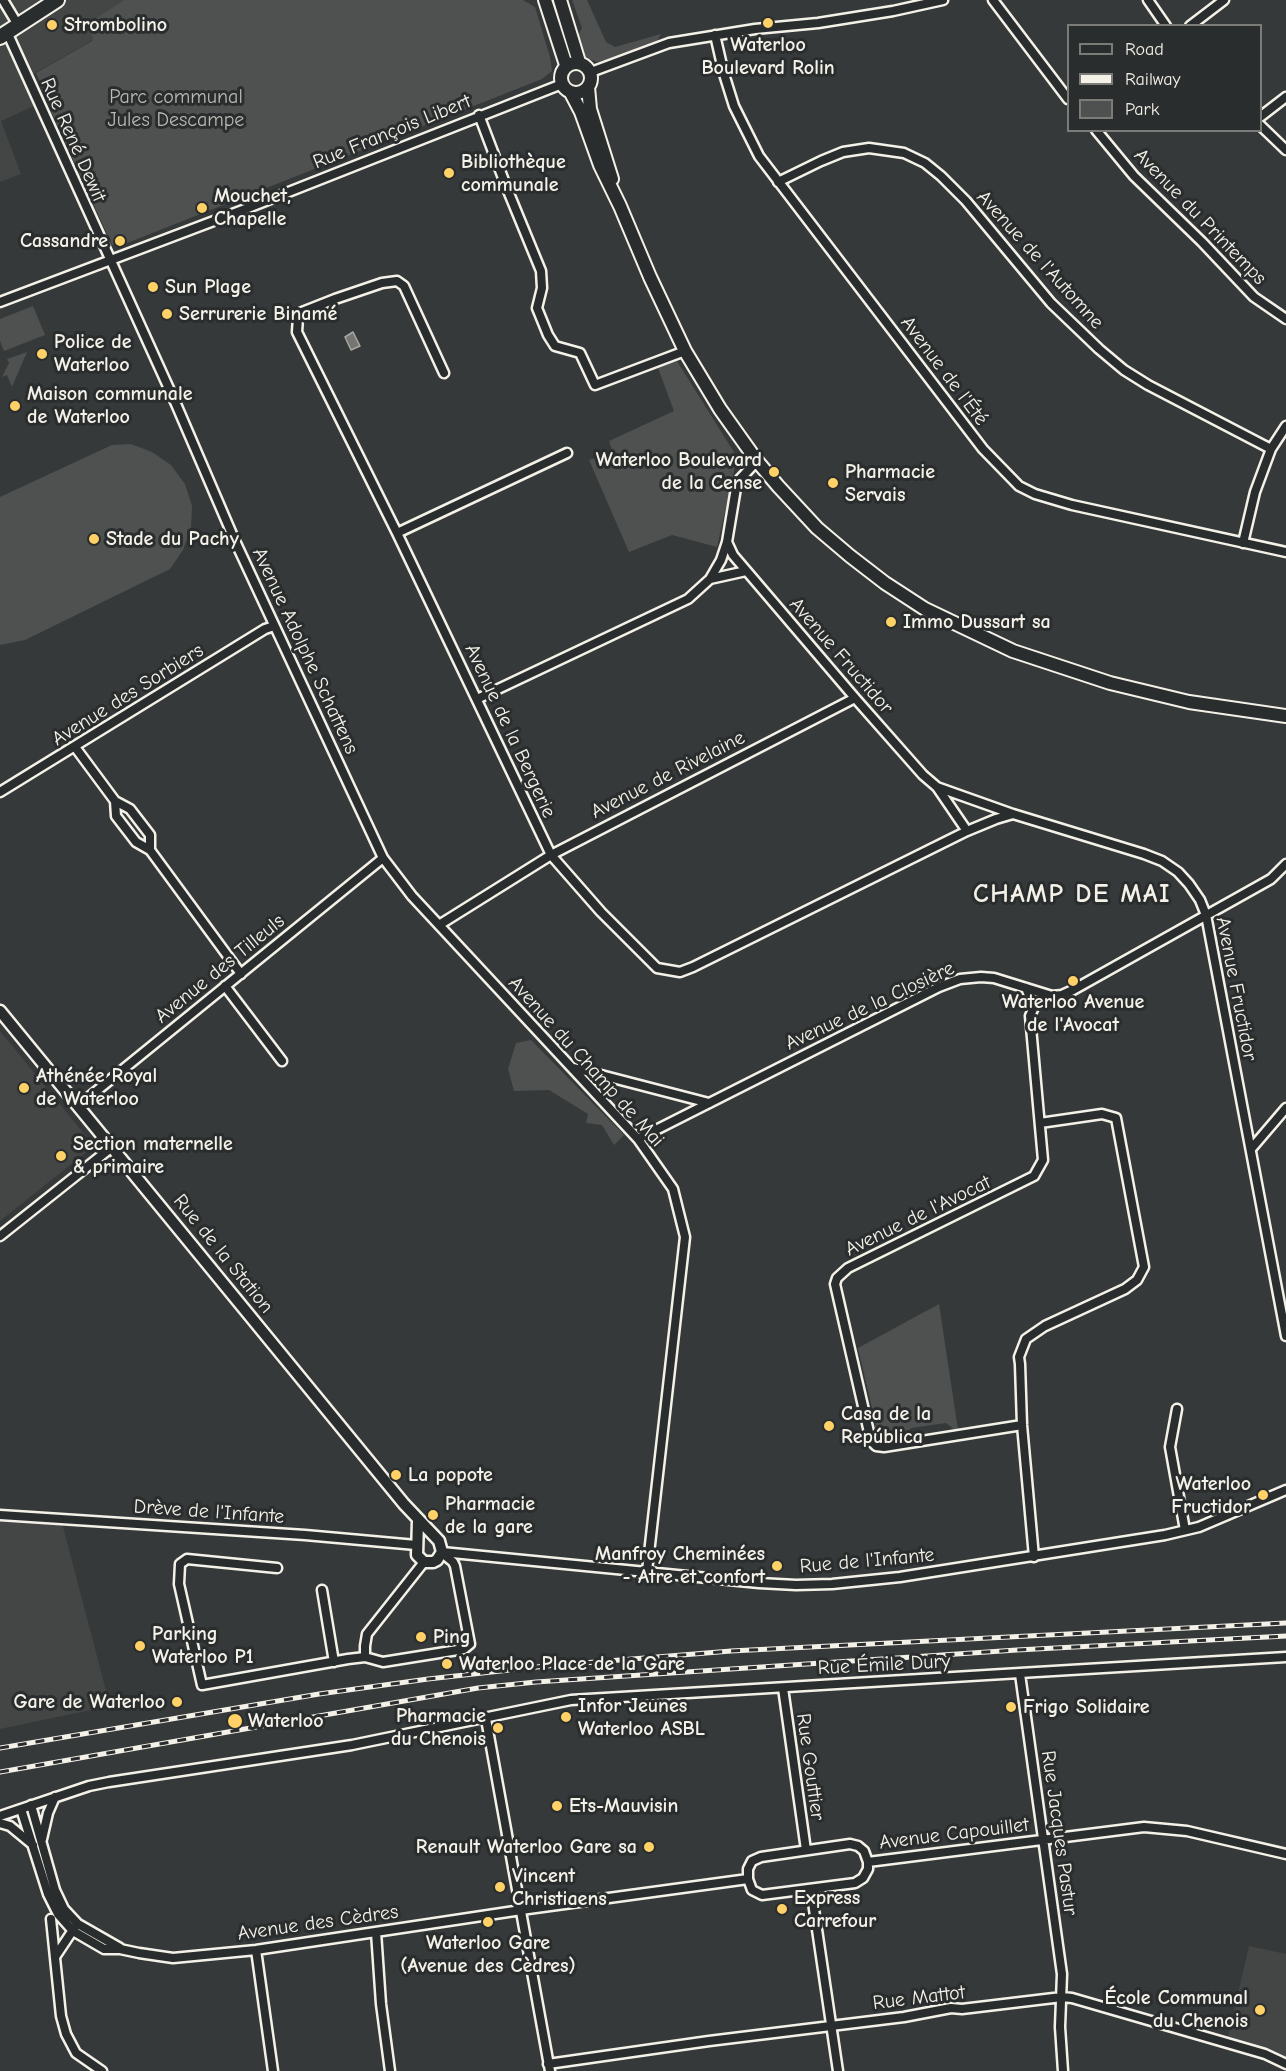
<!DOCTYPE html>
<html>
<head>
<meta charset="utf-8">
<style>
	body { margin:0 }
	#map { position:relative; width:1286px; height:2071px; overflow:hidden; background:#363939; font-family:"Comic Neue",sans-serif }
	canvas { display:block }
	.legend { position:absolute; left:1067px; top:24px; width:195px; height:108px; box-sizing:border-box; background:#2a2d2e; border:2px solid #7b7b78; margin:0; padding:8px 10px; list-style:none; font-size:18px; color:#f4f1e8 }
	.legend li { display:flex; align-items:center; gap:12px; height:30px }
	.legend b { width:30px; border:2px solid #7b7b78 }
</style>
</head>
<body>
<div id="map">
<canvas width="1286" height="2071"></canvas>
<ul class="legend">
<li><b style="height:8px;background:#2a2d2e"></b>Road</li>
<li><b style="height:8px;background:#f4f1e8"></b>Railway</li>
<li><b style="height:16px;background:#4e514f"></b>Park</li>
</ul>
</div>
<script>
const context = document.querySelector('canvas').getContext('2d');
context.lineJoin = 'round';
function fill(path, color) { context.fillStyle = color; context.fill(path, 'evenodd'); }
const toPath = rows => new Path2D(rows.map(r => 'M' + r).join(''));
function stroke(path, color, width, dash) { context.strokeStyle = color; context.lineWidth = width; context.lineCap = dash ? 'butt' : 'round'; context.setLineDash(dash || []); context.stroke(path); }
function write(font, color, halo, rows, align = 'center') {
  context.font = font + ' "Comic Neue",sans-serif'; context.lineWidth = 6; context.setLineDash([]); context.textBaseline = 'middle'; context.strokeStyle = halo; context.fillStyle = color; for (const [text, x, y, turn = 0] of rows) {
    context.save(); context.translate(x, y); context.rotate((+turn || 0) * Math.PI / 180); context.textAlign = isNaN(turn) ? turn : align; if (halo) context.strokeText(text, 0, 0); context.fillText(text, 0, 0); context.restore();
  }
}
fill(toPath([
	[0,0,124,0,88,24,94,39,35,73,22,78,36,105,1,121,21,174,0,182],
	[0,1031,94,1146,0,1221],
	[0,1522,62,1523,110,1706,0,1729],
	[1249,1946,1286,1954,1286,2057,1277,2052,1228,2036]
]), '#434645');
fill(toPath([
	[124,0,523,0,535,7,550,57,552,71,542,79,117,247,115,244,112,245,50,109,52,108,36,73,92,41,93,38,87,24],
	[572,0,587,0,606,42,615,47,661,34,655,44,616,57,598,62,586,58,578,50,575,41,582,28],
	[33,306,45,335,4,351,0,341,0,319],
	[27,352,12,387,7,375,2,377,9,363,7,359],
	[677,361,737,457,717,547,672,535,629,552,589,460,613,453,609,441,674,411,658,368],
	[131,444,152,452,171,465,185,484,192,506,191,528,183,550,170,569,25,640,0,645,0,497,112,445],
	[531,1040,624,1135,614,1145,602,1125,586,1123,588,1114,549,1090,514,1091,508,1069,516,1043],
	[939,1304,958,1430,955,1430,946,1423,911,1428,906,1435,886,1439,880,1437,873,1429,876,1425,858,1348]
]), '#4e514f');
const water = toPath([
	[353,332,360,346,351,350,345,337,353,332]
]);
fill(water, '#757572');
stroke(water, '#a8a7a1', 1.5);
const minor = toPath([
	[3,0,18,25],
	[993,0,1068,99],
	[1148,0,1166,26],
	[1190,26,1224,0],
	[7,32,176,404,235,541,383,858,412,896,638,1139,673,1189,685,1237,647,1571],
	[715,35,724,74,734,106,759,156,983,449,1019,486,1035,494,1072,505,1286,552],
	[591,72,669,43,755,29,818,23,893,11,943,0],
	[479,115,506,186,541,271,542,288,537,308,548,335,555,346,580,353,595,385,685,351],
	[1260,117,1286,97],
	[1260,125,1286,150],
	[1096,130,1134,176,1202,242,1254,297,1286,319],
	[778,182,821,161,843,152,869,148,904,153,925,163,941,176,966,201,1051,303,1099,349,1124,370,1148,385,1271,449],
	[0,302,248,208,562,84],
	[444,373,404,286,397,281,382,283,335,299,302,312,298,317,297,332,397,533,551,855,601,912,657,968,680,972,693,967,967,831,996,819,1013,814],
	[397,533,567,453],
	[727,542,733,555,855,698,923,775,937,787,967,831],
	[1243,543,1255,492,1271,449,1286,426],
	[710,579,721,560,727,542,736,488,740,479,757,461],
	[477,699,688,599,710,579,746,571],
	[75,747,115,801,130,809,150,835,150,850],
	[937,787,1013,814,1144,854,1162,861,1178,872,1189,884,1200,900,1206,915,1286,1336],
	[0,792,265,629,274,626],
	[115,801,116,816,136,842,150,850,241,974],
	[439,925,551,855,855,698],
	[225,986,282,1061],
	[1034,1007,1052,996],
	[574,1068,709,1103],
	[78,1106,383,858],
	[638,1139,939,987,960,979,981,977,994,978,1052,996,1062,995,1073,990,1271,879,1286,864],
	[1251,1149,1286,1108],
	[0,1236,112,1147],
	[1177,1409,1170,1447,1185,1530],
	[1022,1425,884,1447,876,1446,871,1441,835,1284,837,1278,848,1268,1034,1176,1043,1160,1030,1016,1034,1007,1026,988],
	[0,1515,305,1535,416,1545],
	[442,1552,759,1583,796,1585,832,1584,900,1577,1165,1535,1199,1527,1286,1490],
	[1034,1557,1022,1425,1020,1364,1019,1357,1026,1339,1045,1326,1125,1289,1137,1280,1144,1267,1116,1118,1102,1114,1040,1123],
	[277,1568,187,1559,180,1564,179,1584,202,1685,348,1659,365,1657,383,1662,464,1649,470,1644,455,1566,453,1562,442,1553],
	[322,1590,334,1662],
	[365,1657,365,1646,367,1634,424,1562],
	[1020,1674,1062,1974,1060,2027,1063,2071],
	[783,1688,806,1850],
	[486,1719,550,2071],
	[31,1805,55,1890,64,1909,78,1924,120,1948],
	[21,1809,48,1894,58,1914,73,1931,104,1949,120,1949,139,1953,173,1958,256,1950,528,1909,748,1879],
	[0,1816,89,1786,109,1782,352,1745,571,1700,1286,1657],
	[0,1823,10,1826,33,1845],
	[42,1839,48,1813,55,1797],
	[850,1844,858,1846,864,1851,868,1862,868,1869,863,1878,855,1883,762,1895,752,1890,748,1879,748,1869,752,1861,761,1857,850,1844],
	[868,1862,1144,1827,1187,1831,1286,1854],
	[811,1889,838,2071],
	[51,1919,61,2016,66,2034,76,2053,102,2071],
	[376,1932,381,2004,390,2071],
	[256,1950,273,2071],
	[55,1957,75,1927],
	[548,2064,709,2041,904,2017,951,2008,962,2009,1062,1997,1072,1998,1265,2054,1286,2064]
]);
const tertiary = toPath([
	[0,1011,404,1504,439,1541,442,1552,437,1560,433,1562,424,1562,417,1555,418,1521]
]);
const secondary = toPath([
	[545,0,566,65],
	[560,0,579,62],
	'561 78a15 15 0 1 1 30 0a15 15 0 1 1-30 0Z',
	[588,87,590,109,612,179],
	[571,93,581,112,600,165,620,206,650,277,685,351,720,409,757,461,778,486,817,528,850,556,885,583,925,609,1013,651,1110,683,1189,702,1286,716]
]);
const primary = toPath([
	[0,37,57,0]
]);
stroke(minor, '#f4f1e8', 13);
stroke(tertiary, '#f4f1e8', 15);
stroke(secondary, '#f4f1e8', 16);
stroke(primary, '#f4f1e8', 18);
stroke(minor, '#2a2d2e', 8);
stroke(tertiary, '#2a2d2e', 10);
stroke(secondary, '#2a2d2e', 12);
stroke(primary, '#2a2d2e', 14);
const rail = toPath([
	[0,1748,319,1694,428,1679,546,1666,731,1651,1286,1623],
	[0,1772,478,1688,536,1682,1017,1650,1286,1636]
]);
stroke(rail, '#f4f1e8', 5);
stroke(rail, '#2a2d2e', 3, [9]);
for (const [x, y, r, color] of [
	[768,23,6,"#ffd166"],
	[52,25,6,"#ffd166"],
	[449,173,6,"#ffd166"],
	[202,208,6,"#ffd166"],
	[120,241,6,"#ffd166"],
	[153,287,6,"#ffd166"],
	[167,314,6,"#ffd166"],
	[42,354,6,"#ffd166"],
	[15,406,6,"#ffd166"],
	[774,472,6,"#ffd166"],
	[833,483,6,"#ffd166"],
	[94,539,6,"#ffd166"],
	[891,622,6,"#ffd166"],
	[1073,981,6,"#ffd166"],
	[24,1088,6,"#ffd166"],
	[61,1156,6,"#ffd166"],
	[829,1426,6,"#ffd166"],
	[396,1475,6,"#ffd166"],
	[1263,1495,6,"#ffd166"],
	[433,1515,6,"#ffd166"],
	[777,1566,6,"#ffd166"],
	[421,1637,6,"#ffd166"],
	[140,1646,6,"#ffd166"],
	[447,1664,6,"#ffd166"],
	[177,1702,6,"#ffd166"],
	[1011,1707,6,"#ffd166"],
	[566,1717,6,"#ffd166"],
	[235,1721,8,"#ffd166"],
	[498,1728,6,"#ffd166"],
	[557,1806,6,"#ffd166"],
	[649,1847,6,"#ffd166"],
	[500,1887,6,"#ffd166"],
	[782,1909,6,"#ffd166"],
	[488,1922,6,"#ffd166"],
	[1260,2010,6,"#ffd166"]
]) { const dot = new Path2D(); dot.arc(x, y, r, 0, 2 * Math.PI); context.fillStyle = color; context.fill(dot); stroke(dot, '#2a2d2e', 2); }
write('bold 20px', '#f4f1e8', '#2a2d2e', [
	["Strombolino",64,25],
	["Waterloo",768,45,"center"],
	["Boulevard Rolin",768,68,"center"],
	["Bibliothèque",461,162],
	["communale",461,185],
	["Mouchet,",214,196],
	["Chapelle",214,219],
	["Cassandre",108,241,"right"],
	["Sun Plage",165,287],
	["Serrurerie Binamé",179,314],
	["Police de",54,342],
	["Waterloo",54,365],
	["Maison communale",27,394],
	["de Waterloo",27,417],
	["Waterloo Boulevard",762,460,"right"],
	["de la Cense",762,483,"right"],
	["Pharmacie",845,472],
	["Servais",845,495],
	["Stade du Pachy",106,539],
	["Immo Dussart sa",903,622],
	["Waterloo Avenue",1073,1002,"center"],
	["de l'Avocat",1073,1025,"center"],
	["Athénée Royal",36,1076],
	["de Waterloo",36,1099],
	["Section maternelle",73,1144],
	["& primaire",73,1167],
	["Casa de la",841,1414],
	["República",841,1437],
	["La popote",408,1475],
	["Waterloo",1251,1484,"right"],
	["Fructidor",1251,1507,"right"],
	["Pharmacie",445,1504],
	["de la gare",445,1527],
	["Manfroy Cheminées",765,1554,"right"],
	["- Atre et confort",765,1577,"right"],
	["Parking",152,1634],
	["Waterloo P1",152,1657],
	["Ping",433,1637],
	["Waterloo Place de la Gare",459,1664],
	["Gare de Waterloo",165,1702,"right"],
	["Infor Jeunes",578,1706],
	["Waterloo ASBL",578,1729],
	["Frigo Solidaire",1023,1707],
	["Pharmacie",486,1716,"right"],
	["du Chenois",486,1739,"right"],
	["Waterloo",248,1721],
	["Ets-Mauvisin",569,1806],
	["Renault Waterloo Gare sa",637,1847,"right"],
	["Vincent",512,1876],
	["Christiaens",512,1899],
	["Express",794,1898],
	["Carrefour",794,1921],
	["Waterloo Gare",488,1943,"center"],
	["(Avenue des Cèdres)",488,1966,"center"],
	["École Communal",1248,1998,"right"],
	["du Chenois",1248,2021,"right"]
], 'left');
write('20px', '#bab9b2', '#2a2d2e', [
	["Parc communal",176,97],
	["Jules Descampe",176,120]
]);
write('20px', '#f4f1e8', '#2a2d2e', [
	["Rue François Libert",392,132,-22],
	["Rue René Dewit",73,140,66],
	["Avenue du Printemps",1200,217,46],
	["Avenue de l'Automne",1040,260,48],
	["Avenue de l'Été",944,371,53],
	["Avenue Adolphe Schattens",305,651,65],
	["Avenue Fructidor",841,656,49],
	["Avenue des Sorbiers",128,695,-32],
	["Avenue de la Bergerie",510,731,65],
	["Avenue de Rivelaine",668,775,-27],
	["Avenue des Tilleuls",220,969,-39],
	["Avenue Fructidor",1236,989,79],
	["Avenue de la Closière",870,1006,-25],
	["Avenue du Champ de Mai",586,1062,48],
	["Avenue de l'Avocat",918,1216,-26],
	["Rue de la Station",223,1254,51],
	["Drève de l'Infante",209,1512,4],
	["Rue de l'Infante",867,1561,-5],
	["Rue Émile Dury",884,1665,-3],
	["Rue Gouttier",810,1767,82],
	["Rue Jacques Pastur",1059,1833,82],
	["Avenue Capouillet",954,1834,-7],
	["Avenue des Cèdres",318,1923,-8],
	["Rue Mattot",919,1998,-7]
]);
context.letterSpacing = '1.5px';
write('bold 26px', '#f4f1e8', '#2a2d2e', [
	["CHAMP DE MAI",1072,895]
]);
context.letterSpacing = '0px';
</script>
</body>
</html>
